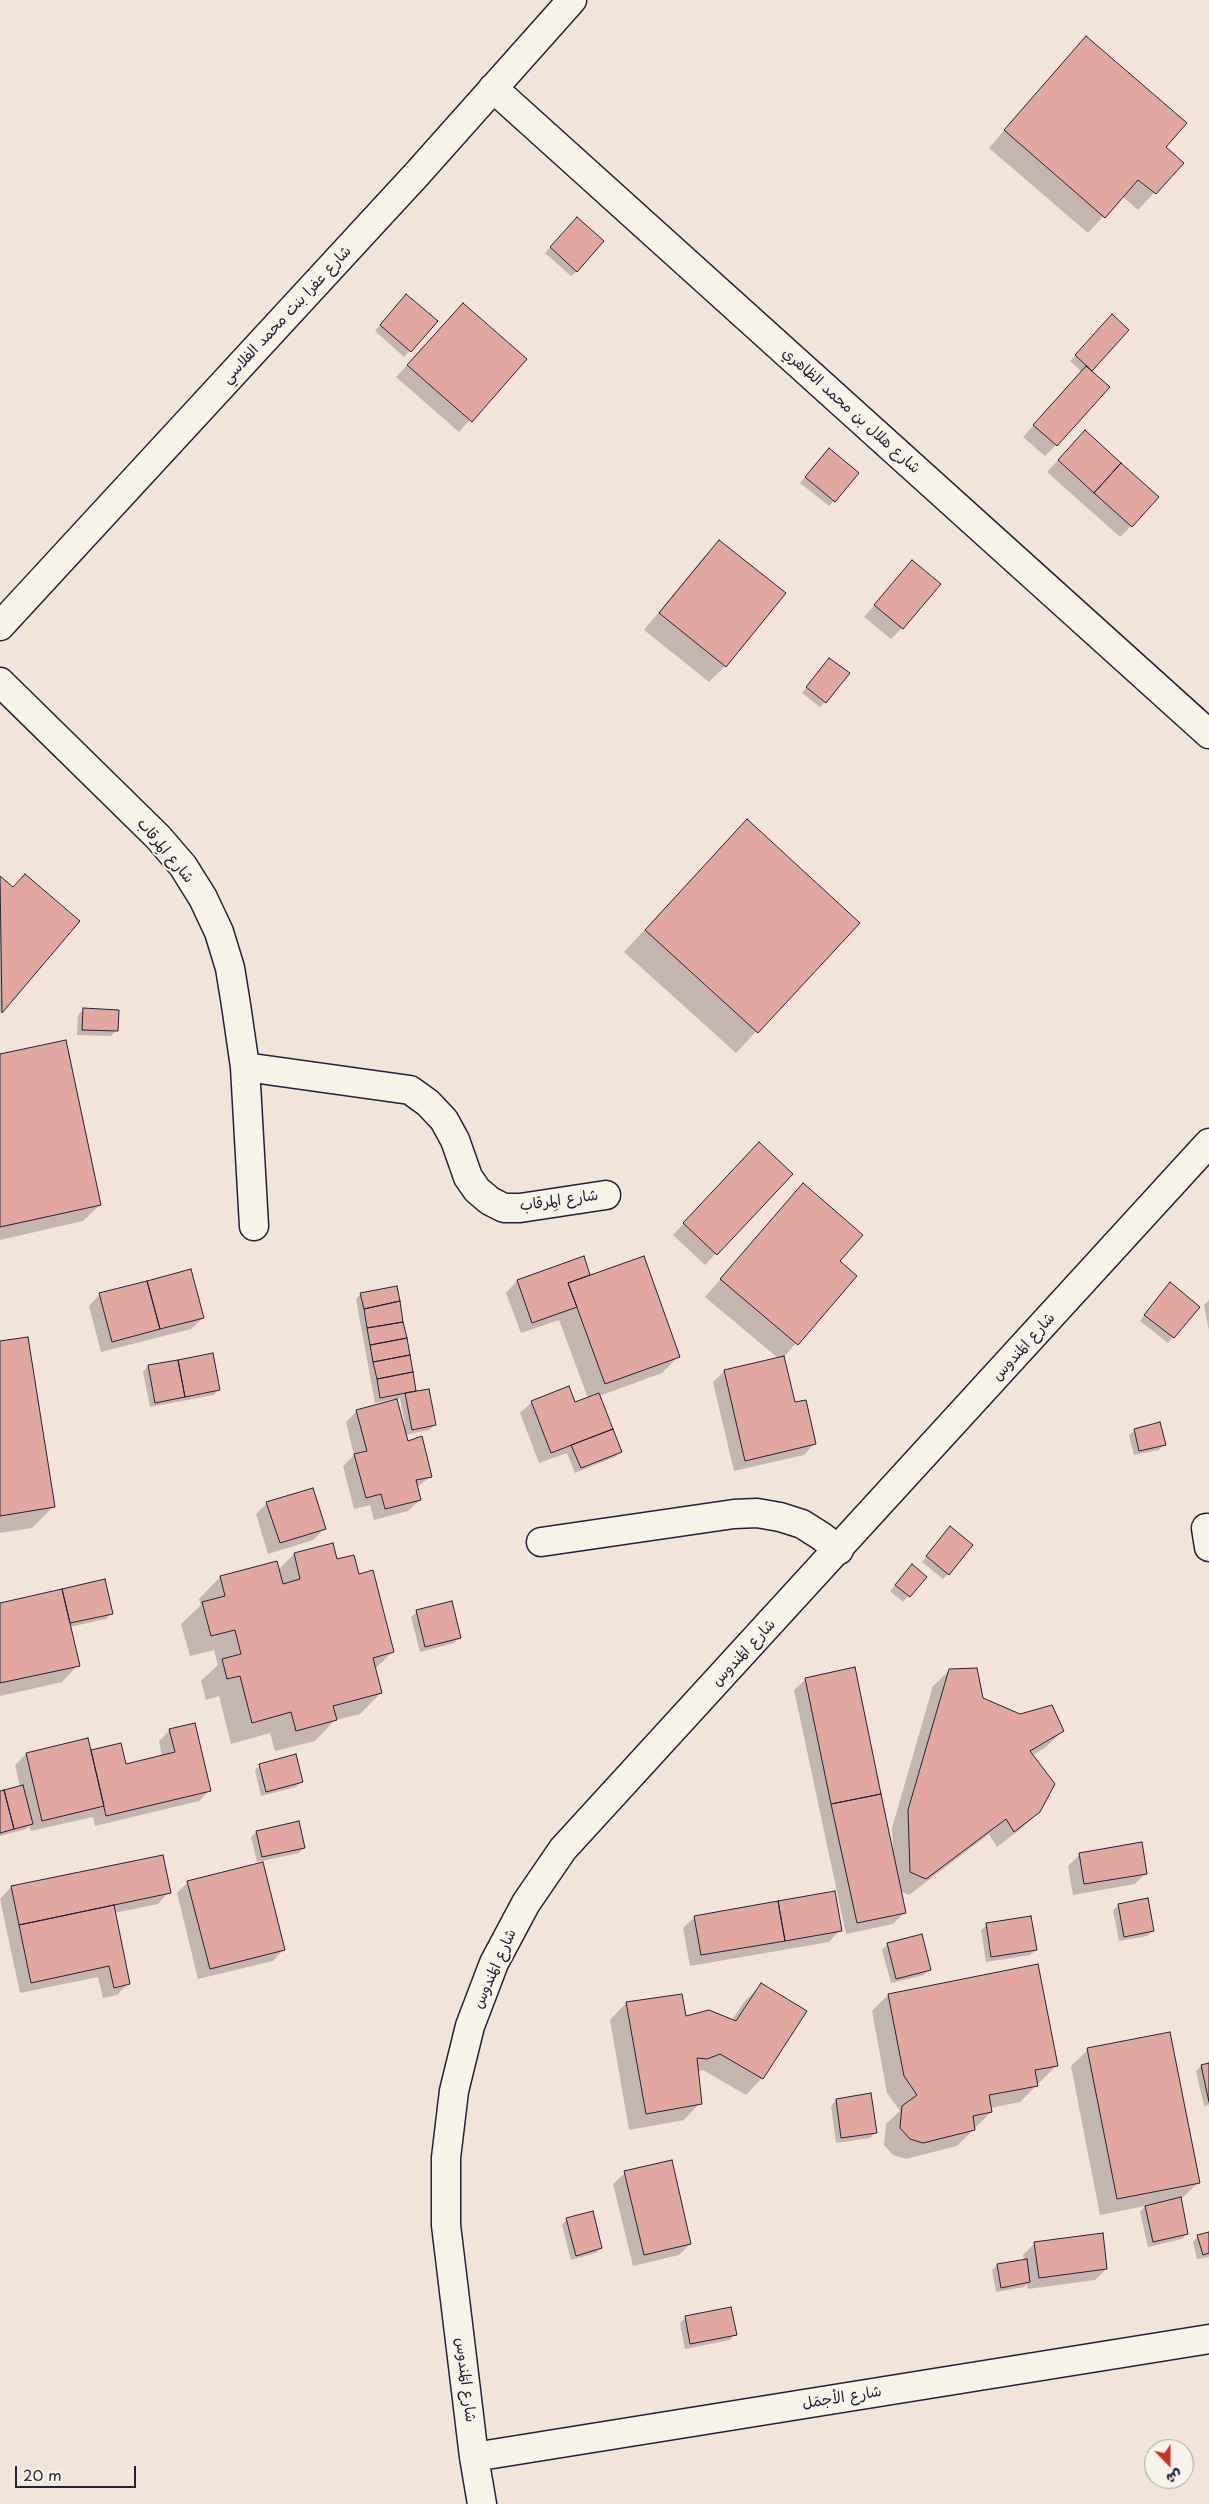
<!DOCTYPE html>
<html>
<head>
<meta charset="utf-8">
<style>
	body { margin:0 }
	#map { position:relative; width:1209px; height:2504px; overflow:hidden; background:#f3e4da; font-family:"Playpen Sans","Playpen Sans Arabic",sans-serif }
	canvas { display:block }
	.north { position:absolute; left:1144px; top:2439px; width:50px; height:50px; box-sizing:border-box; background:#f7f3e8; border:1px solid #a29fa3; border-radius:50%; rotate:158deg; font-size:14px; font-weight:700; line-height:20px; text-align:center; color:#22223b }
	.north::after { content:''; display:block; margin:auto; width:18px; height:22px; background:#c8321e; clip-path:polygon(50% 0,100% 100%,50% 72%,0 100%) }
	.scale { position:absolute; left:15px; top:2466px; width:121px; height:22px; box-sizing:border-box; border:2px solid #22223b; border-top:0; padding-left:6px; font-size:15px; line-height:18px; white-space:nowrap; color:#22223b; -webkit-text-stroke:4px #f7f3e8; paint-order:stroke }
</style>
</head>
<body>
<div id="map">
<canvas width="1209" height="2504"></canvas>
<div class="north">ش</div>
<div class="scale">20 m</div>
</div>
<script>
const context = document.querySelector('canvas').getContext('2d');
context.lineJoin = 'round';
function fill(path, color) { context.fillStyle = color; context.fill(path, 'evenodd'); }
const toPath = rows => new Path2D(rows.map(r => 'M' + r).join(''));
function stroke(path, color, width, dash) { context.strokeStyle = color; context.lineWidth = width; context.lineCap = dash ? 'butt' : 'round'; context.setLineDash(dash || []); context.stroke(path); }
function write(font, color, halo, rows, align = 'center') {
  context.font = font + ' "Playpen Sans","Playpen Sans Arabic",sans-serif'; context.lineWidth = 4; context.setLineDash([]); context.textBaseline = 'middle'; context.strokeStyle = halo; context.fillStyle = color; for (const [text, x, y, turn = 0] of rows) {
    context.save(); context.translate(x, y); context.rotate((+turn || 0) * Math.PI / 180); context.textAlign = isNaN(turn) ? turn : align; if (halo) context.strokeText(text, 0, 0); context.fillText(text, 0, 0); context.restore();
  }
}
fill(toPath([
	[1070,54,1182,163,1138,210,1122,196,1088,233,989,148],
	[572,224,577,271,571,276,545,253],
	[401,301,436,321,404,357,375,331],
	[452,316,525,359,459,432,396,377],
	[1107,321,1127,330,1090,371,1056,445,1045,456,1023,437,1082,372,1070,361],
	[1074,443,1131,526,1120,537,1047,472],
	[824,455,834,501,829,506,800,483],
	[719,541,725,666,709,682,644,630,703,558],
	[913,561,902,628,891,639,864,617],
	[829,659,825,702,820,707,802,693],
	[726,842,858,923,736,1053,624,952],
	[0,878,12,888,79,921,0,1013],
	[84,1009,116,1031,111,1036,77,1035,78,1015],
	[0,1056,100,1205,83,1221,0,1240],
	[748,1155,791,1174,705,1265,673,1235],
	[803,1185,839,1261,855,1276,783,1358,794,1403,815,1443,804,1455,734,1471,713,1382,724,1371,778,1358,705,1297],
	[583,1258,589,1277,679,1356,662,1373,599,1396,621,1452,615,1457,575,1473,567,1453,539,1463,520,1413,532,1402,575,1404,588,1398,559,1320,521,1333,506,1293,517,1281],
	[396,1287,415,1393,435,1425,429,1430,405,1435,407,1442,431,1476,416,1488,420,1500,408,1511,374,1520,370,1505,354,1509,343,1466,354,1455,346,1422,357,1411,396,1401,395,1399,375,1403,356,1299,361,1294],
	[400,1398,405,1424,403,1424,396,1399],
	[1165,1289,1173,1337,1168,1343,1140,1321],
	[100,1294,203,1318,191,1329,101,1352,89,1306],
	[1209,1300,1209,1331,1204,1305],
	[0,1343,54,1506,32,1528,0,1533],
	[148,1366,219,1389,214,1395,150,1407,143,1372],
	[1135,1430,1164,1445,1159,1450,1134,1455,1129,1435],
	[267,1503,324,1529,313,1540,268,1554,256,1514],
	[944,1533,948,1574,943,1579,922,1562],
	[332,1544,336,1561,358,1575,392,1652,374,1670,381,1693,360,1714,335,1720,315,1741,275,1751,270,1733,231,1744,219,1696,206,1700,201,1681,218,1665,214,1650,190,1656,181,1624,201,1605,199,1599,220,1577,277,1562,278,1570,294,1554],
	[907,1571,925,1577,903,1602,890,1591],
	[104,1581,111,1613,106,1619,69,1627,78,1665,62,1682,0,1696,0,1605],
	[417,1612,459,1638,454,1643,420,1652,411,1617],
	[950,1670,982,1699,1063,1731,1046,1747,1032,1756,1039,1811,1022,1828,997,1847,989,1834,909,1895,900,1891,904,1913,893,1924,846,1934,794,1690,806,1679,893,1848,892,1828,933,1686],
	[170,1730,210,1790,199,1801,95,1826,93,1817,31,1831,29,1826,26,1829,0,1836,0,1792,20,1787,15,1765,26,1754,87,1740,90,1751,120,1744,125,1765,162,1757,159,1741],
	[260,1765,301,1782,296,1787,261,1796,255,1770],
	[256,1832,304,1847,299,1853,257,1862,251,1837],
	[1080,1854,1146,1873,1135,1884,1073,1895,1068,1866],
	[188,1882,284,1949,273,1961,198,1979,177,1893],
	[11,1887,169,1892,158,1904,114,1913,128,1984,117,1995,103,1998,98,1977,20,1993,0,1899],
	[1119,1905,1153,1931,1147,1936,1119,1941,1113,1910],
	[695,1917,840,1930,829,1942,690,1966,683,1928],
	[987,1925,1036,1950,1030,1955,986,1962,981,1930],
	[888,1944,929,1969,924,1975,891,1983,882,1950],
	[762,1984,762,2078,746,2095,703,2070,697,2072,700,2103,684,2120,629,2130,610,2020,626,2003,685,2018,732,2020,745,2001],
	[888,1995,1057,2065,1040,2082,1036,2083,1037,2085,1020,2102,990,2108,991,2112,957,2146,906,2159,893,2155,884,2145,886,2124,900,2111,887,2093,872,2011],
	[1088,2050,1198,2183,1180,2200,1187,2234,1182,2239,1148,2247,1140,2212,1145,2206,1100,2215,1071,2066],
	[1209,2064,1209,2105,1204,2106,1196,2071,1202,2066],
	[836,2100,876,2132,870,2138,836,2143,831,2106],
	[625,2173,690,2244,679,2255,633,2266,613,2184],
	[567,2219,601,2248,596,2253,571,2260,562,2225],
	[1209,2234,1209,2257,1197,2259,1193,2242,1198,2236],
	[1035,2243,1106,2269,1095,2280,1028,2289,1027,2284,1024,2287,996,2292,992,2270,997,2265,1024,2261,1023,2255],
	[686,2317,735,2334,730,2340,685,2349,680,2323]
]), '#0003');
const building = toPath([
	[1086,36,1187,123,1166,147,1184,163,1156,194,1138,180,1105,218,1004,130,1086,36],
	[577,217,604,241,577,272,550,247,577,217],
	[406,294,438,321,411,352,380,325,406,294],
	[463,303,527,359,472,422,407,365,463,303],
	[1112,314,1129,330,1092,371,1075,355,1112,314],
	[1086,366,1110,387,1057,446,1033,425,1086,366],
	[1085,430,1121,463,1094,493,1058,460,1085,430],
	[829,448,859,473,835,502,805,477,829,448],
	[1121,463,1159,497,1132,527,1094,493,1121,463],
	[719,540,786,593,726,667,659,613,719,540],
	[912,560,941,584,903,629,874,605,912,560],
	[829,658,850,673,826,703,806,687,829,658],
	[747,819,860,923,758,1033,645,930,747,819],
	[25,874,80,921,2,1013,0,876,13,887,25,874],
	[83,1008,119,1010,118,1031,82,1030,83,1008],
	[66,1040,101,1205,0,1227,0,1054,66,1040],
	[759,1142,793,1174,717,1255,683,1223,759,1142],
	[803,1183,863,1235,840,1261,857,1276,798,1345,720,1279,803,1183],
	[584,1256,590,1275,568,1283,577,1307,532,1323,517,1280,584,1256],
	[644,1256,680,1357,605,1384,568,1283,644,1256],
	[191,1269,204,1318,160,1329,147,1281,191,1269],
	[147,1281,160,1329,112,1342,99,1293,147,1281],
	[1170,1282,1200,1307,1174,1338,1144,1315,1170,1282],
	[397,1286,400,1301,364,1309,360,1293,397,1286],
	[400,1301,403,1322,367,1328,364,1309,400,1301],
	[403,1322,407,1338,370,1345,367,1328,403,1322],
	[28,1337,55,1507,0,1516,0,1341,28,1337],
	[407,1338,410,1355,373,1362,370,1345,407,1338],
	[213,1353,220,1390,185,1397,178,1360,213,1353],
	[410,1355,413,1372,377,1379,373,1362,410,1355],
	[784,1356,795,1402,806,1400,816,1444,745,1461,724,1370,784,1356],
	[178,1360,185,1397,155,1403,148,1365,178,1360],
	[413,1372,416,1391,380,1398,377,1379,413,1372],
	[569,1386,575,1402,599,1393,613,1429,551,1453,531,1401,569,1386],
	[429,1389,436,1425,412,1430,405,1393,429,1389],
	[397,1399,408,1441,422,1436,432,1477,416,1480,421,1500,385,1509,381,1494,366,1498,354,1454,367,1451,356,1410,397,1399],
	[1160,1422,1166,1445,1139,1451,1134,1429,1160,1422],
	[613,1429,622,1452,581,1468,571,1445,613,1429],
	[313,1488,326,1529,280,1543,266,1502,313,1488],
	[950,1526,973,1545,949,1575,926,1556,950,1526],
	[333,1543,337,1559,354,1555,359,1574,373,1570,394,1652,373,1658,382,1693,333,1706,337,1720,296,1731,291,1712,252,1723,240,1676,227,1679,222,1659,241,1654,235,1630,211,1636,202,1602,225,1596,220,1576,277,1561,283,1584,300,1579,294,1553,333,1543],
	[912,1564,927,1577,910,1597,895,1585,912,1564],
	[105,1579,113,1614,70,1623,62,1589,105,1579],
	[62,1589,80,1666,0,1683,0,1603,62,1589],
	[452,1601,461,1638,425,1647,416,1610,452,1601],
	[855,1667,881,1794,831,1804,805,1678,855,1667],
	[977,1668,983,1698,1020,1714,1052,1705,1064,1731,1030,1751,1055,1784,1040,1812,1014,1832,1006,1819,926,1879,910,1872,908,1810,949,1669,977,1668],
	[195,1723,211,1791,106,1816,91,1750,121,1743,126,1764,175,1752,169,1729,195,1723],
	[88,1738,104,1806,42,1821,26,1753,88,1738],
	[296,1754,303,1782,266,1792,259,1764,296,1754],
	[23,1785,33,1824,14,1829,4,1790,23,1785],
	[4,1790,14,1829,0,1833,0,1791,4,1790],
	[881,1794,906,1913,857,1923,831,1804,881,1794],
	[299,1821,305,1848,262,1857,256,1831,299,1821],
	[1142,1842,1147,1874,1084,1884,1079,1853,1142,1842],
	[163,1855,171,1893,19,1925,11,1886,163,1855],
	[263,1862,285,1950,210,1969,187,1881,263,1862],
	[835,1891,842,1931,785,1941,778,1901,835,1891],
	[1148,1898,1154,1931,1124,1937,1118,1904,1148,1898],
	[778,1901,785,1941,701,1955,694,1916,778,1901],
	[114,1905,130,1984,114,1988,109,1966,31,1983,19,1925,114,1905],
	[1031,1916,1037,1950,991,1957,986,1923,1031,1916],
	[922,1934,931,1970,896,1979,887,1943,922,1934],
	[1038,1964,1058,2066,1035,2070,1038,2086,989,2095,992,2112,973,2116,975,2130,923,2143,910,2139,900,2128,902,2106,917,2095,904,2076,888,1994,1038,1964],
	[761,1983,807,2011,763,2079,720,2054,707,2059,697,2058,702,2104,646,2114,626,2002,682,1994,686,2016,709,2010,736,2021,761,1983],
	[1170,2032,1200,2183,1117,2199,1087,2048,1170,2032],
	[1209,2063,1209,2102,1201,2065,1209,2063],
	[871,2093,877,2133,841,2138,836,2099,871,2093],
	[672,2160,691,2244,644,2255,624,2171,672,2160],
	[1181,2197,1188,2234,1153,2242,1145,2206,1181,2197],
	[593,2211,602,2248,576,2256,566,2218,593,2211],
	[1209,2232,1209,2253,1203,2255,1197,2235,1209,2232],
	[1103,2233,1107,2269,1039,2278,1034,2242,1103,2233],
	[1027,2259,1030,2282,1001,2288,997,2264,1027,2259],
	[731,2307,737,2335,690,2344,685,2316,731,2307]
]);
fill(building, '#e2a8a0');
stroke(building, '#22223b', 1);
const minor = toPath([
	[493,88,1209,734],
	[0,626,417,174,572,0],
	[0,682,158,837,183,866,203,898,219,932,230,968,236,1005,245,1067,254,1226],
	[245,1067,410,1090,428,1103,444,1120,455,1140,468,1177,477,1190,490,1201,504,1208,520,1208,606,1195],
	[1206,1528,1209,1547],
	[541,1542,734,1514,757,1513,780,1517,802,1524,821,1536,839,1550],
	[474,2457,1209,2339],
	[482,2504,474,2457,446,2225,446,2158,454,2091,470,2026,494,1963,526,1903,563,1849,1209,1143]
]);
stroke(minor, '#22223b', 31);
stroke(minor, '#f7f3e8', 28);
write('15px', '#22223b', '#f7f3e8', [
	["شارع عفرا بنت محمد الفلاسي",287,315,-47],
	["شارع هلال بن محمد الظاهري",851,411,42],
	["شارع المِرقاب",165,851,50],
	["شارع المِرقاب",559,1201,-8],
	["شارع المَندوس",1024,1347,-48],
	["شارع المَندوس",744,1653,-47],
	["شارع المَندوس",495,1969,-66],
	["شارع المَندوس",465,2380,83],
	["شارع الأجمَل",842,2398,-9]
]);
</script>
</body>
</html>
